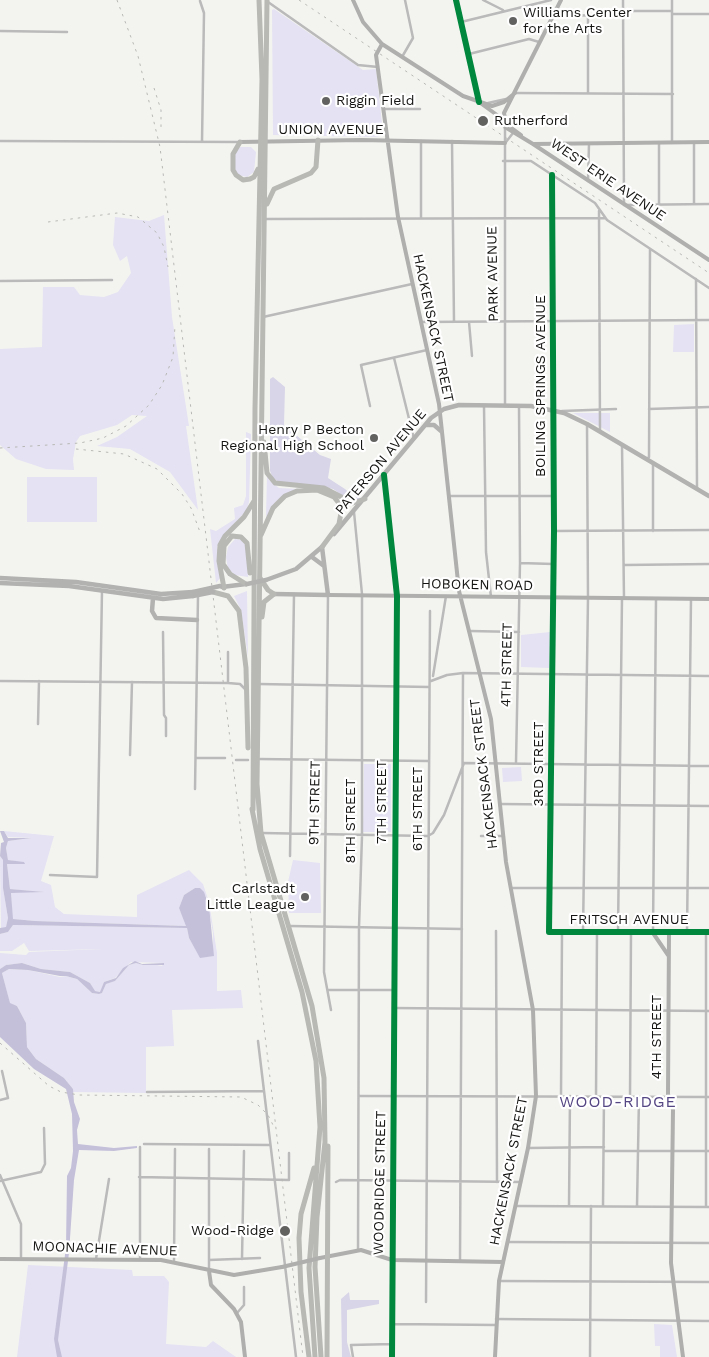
<!DOCTYPE html>
<html>
<head>
<meta charset="utf-8">
<style>
	body { margin:0 }
	canvas { display:block; background:#f3f4f0 }
</style>
</head>
<body>
<canvas width="709" height="1357"></canvas>
<script>
const context = document.querySelector('canvas').getContext('2d');
context.lineJoin = 'round';
function fill(path, color) { context.fillStyle = color; context.fill(path, 'evenodd'); }
const toPath = rows => new Path2D(rows.map(r => 'M' + r).join(''));
function stroke(path, color, width, dash) { context.strokeStyle = color; context.lineWidth = width; context.lineCap = dash ? 'butt' : 'round'; context.setLineDash(dash || []); context.stroke(path); }
function write(font, color, halo, rows, align = 'center') {
  context.font = font + ' "Work Sans",sans-serif'; context.lineWidth = 4.5; context.setLineDash([]); context.textBaseline = 'middle'; context.strokeStyle = halo; context.fillStyle = color; for (const [text, x, y, turn = 0] of rows) {
    context.save(); context.translate(x, y); context.rotate((+turn || 0) * Math.PI / 180); context.textAlign = isNaN(turn) ? turn : align; if (halo) context.strokeText(text, 0, 0); context.fillText(text, 0, 0); context.restore();
  }
}
fill(toPath([
	[274,9,363,70,376,69,383,132,378,137,273,135,272,10],
	[240,147,251,147,256,152,254,172,247,177,238,175,235,169,235,152],
	[164,215,172,317,189,426,186,426,198,510,170,472,130,449,97,446,117,437,147,416,132,415,117,425,80,436,76,442,73,459,74,470,46,469,16,459,0,445,0,349,42,347,43,287,74,287,80,295,104,297,118,292,131,273,127,256,120,261,113,245,115,217,149,221],
	[694,324,694,352,673,352,674,325],
	[573,413,610,413,610,432],
	[246,432,251,434,249,502,246,511,224,535,217,547,221,577,216,583,210,529,216,531,235,519,234,508,243,505,246,496],
	[267,475,269,480,279,488,299,489,291,492,266,517],
	[27,477,97,477,97,522,27,522],
	[235,539,242,540,246,546,248,577,235,575,228,569,226,557,228,547],
	[247,591,248,657,241,610,234,596],
	[550,632,549,668,521,667,521,635],
	[364,764,391,764,391,832,363,832],
	[521,767,522,781,503,782,502,768],
	[4,831,54,836,41,881,51,885,55,907,64,914,137,917,137,895,189,870,203,884,209,902,217,953,217,991,241,990,243,1008,172,1010,174,1046,146,1047,146,1093,72,1092,73,1089,64,1078,36,1059,27,1047,26,1023,17,1006,10,1004,2,973,9,969,28,970,60,977,66,976,77,979,92,993,99,994,102,993,106,984,115,981,129,965,136,963,143,965,151,964,162,966,164,963,131,962,115,978,104,982,101,992,94,991,90,983,70,972,41,969,22,963,6,965,0,969,0,953,26,955,29,952,102,949,29,951,24,943,12,951,0,951,0,934,8,932,13,925,17,925,187,928,189,938,200,957,213,956,213,933,207,898,200,888,195,888,184,895,179,908,187,926,35,921,12,919,11,892,42,892,10,889,7,864,25,863,8,860,6,848,8,841,31,838,8,837],
	[0,856,3,860,3,888,8,918,6,927,1,929],
	[293,860,320,863,321,913,289,913,288,882],
	[28,1265,132,1270,133,1276,164,1276,169,1282,166,1344,206,1347,213,1341,236,1357,17,1357],
	[654,1324,672,1325,677,1357,660,1357,660,1346,655,1346]
]), '#e5e2f3');
fill(toPath([
	[273,377,285,387,284,425,320,455,331,459,328,478,345,489,354,497,362,498,356,502,349,500,333,489,320,486,281,484,273,478,270,471,270,379],
	[349,1292,350,1300,379,1300,379,1304,347,1310,347,1342,351,1357,342,1357,341,1299]
]), '#d8d5e8');
fill(toPath([
	[0,831,4,831,8,838,31,838,8,841,6,848,8,860,24,862,25,864,7,864,10,889,44,892,11,893,13,919,35,921,186,926,179,908,184,895,195,888,200,888,204,892,209,906,214,956,200,958,189,938,187,928,16,925,13,925,8,932,0,934,0,928,6,927,8,918,3,888,3,860,0,856,1,843,4,842],
	[135,961,142,964,164,963,164,965,143,965,136,963,129,965,115,981,106,984,102,993,99,994,92,993,77,979,66,976,60,976,28,970,9,969,2,973,10,1003,17,1006,26,1023,27,1047,36,1059,64,1078,73,1089,74,1102,80,1119,77,1130,78,1144,114,1148,137,1146,137,1148,114,1151,79,1150,74,1180,69,1253,58,1340,62,1357,57,1357,54,1339,66,1247,67,1176,71,1168,73,1151,72,1114,66,1089,34,1069,0,1037,0,969,6,965,22,963,41,969,70,972,90,983,95,991,100,992,104,982,116,978,123,968]
]), '#c4c0da');
stroke(toPath([
	[483,0,503,10],
	[623,0,624,205,709,204],
	[672,0,672,142],
	[200,1,204,13,202,142],
	[268,2,358,65,378,67],
	[623,11,672,11],
	[672,14,709,14],
	[554,15,622,16],
	[588,15,588,93],
	[461,22,551,0],
	[0,31,67,32],
	[469,54,529,39,539,42],
	[402,57,413,38,405,0],
	[515,93,673,94],
	[488,103,506,99],
	[384,109,420,109],
	[505,127,505,406],
	[0,141,238,142],
	[421,141,421,217],
	[452,141,454,322],
	[506,142,513,133],
	[659,143,659,204],
	[694,143,694,204],
	[503,161,531,161,595,203,607,220,709,288],
	[552,175,554,531,549,932,709,932],
	[588,181,589,144],
	[599,211,600,432],
	[264,219,605,218],
	[696,279,697,489],
	[0,281,112,280],
	[263,317,412,284],
	[422,322,709,320],
	[469,322,472,356],
	[394,358,414,439],
	[370,406,361,365,427,350],
	[484,406,486,552,491,597],
	[649,409,709,407],
	[562,411,616,409],
	[622,445,624,598],
	[647,459,649,457,650,249],
	[653,463,653,531],
	[384,475,397,596,392,1357],
	[449,496,554,496],
	[354,512,362,594,362,836,359,927,358,1250],
	[554,531,709,530],
	[520,563,553,564],
	[625,565,709,564],
	[328,595,324,972,331,1010],
	[470,631,519,632],
	[163,632,164,715,166,718,166,736],
	[228,652,228,683],
	[433,676,446,596],
	[0,681,228,683,240,684,246,690],
	[431,681,447,675,463,673,709,676],
	[259,684,429,687],
	[38,724,39,681],
	[130,755,132,682],
	[196,758,225,758],
	[258,759,428,761],
	[236,760,248,760],
	[516,762,520,563,519,407],
	[195,789,198,596],
	[500,804,709,806],
	[262,833,428,836],
	[428,836,433,833,444,815,464,763,709,766],
	[481,836,503,836],
	[290,856,294,594],
	[50,875,97,877,102,591],
	[511,888,709,888],
	[290,926,462,929],
	[496,931,497,1182],
	[583,932,588,598,587,425],
	[618,932,622,598],
	[653,932,656,599],
	[687,932,691,599],
	[706,932,706,1207],
	[328,990,394,990],
	[393,1008,709,1011],
	[258,1041,296,1357],
	[147,1092,263,1091],
	[360,1096,709,1097],
	[561,1096,562,932],
	[596,1097,597,932],
	[630,1097,631,932],
	[0,1100,8,1098,2,1071],
	[144,1144,270,1145],
	[140,1147,140,1259],
	[528,1148,604,1147],
	[209,1149,209,1270],
	[604,1151,709,1151],
	[0,1175,21,1224,21,1258],
	[139,1177,289,1180,289,1153],
	[0,1181,41,1172,45,1164,44,1128],
	[336,1182,340,1180,521,1182],
	[516,1206,709,1207],
	[569,1206,570,1096],
	[603,1206,604,1097],
	[637,1206,639,1097],
	[508,1242,709,1243],
	[96,1259,109,1179],
	[242,1259,244,1151],
	[209,1260,260,1258],
	[174,1261,175,1149],
	[460,1261,463,673],
	[499,1281,709,1282],
	[426,1302,430,611],
	[237,1313,244,1305,244,1287],
	[496,1319,709,1321],
	[392,1324,496,1325],
	[353,1357,351,1345,392,1344],
	[590,1357,591,1206]
]), '#bababa', 2.5);
stroke(toPath([
	[353,0,363,22,382,44,463,96,492,106,504,102,515,93],
	[456,0,479,102],
	[382,44,376,55,398,217,439,404,459,591,491,719,506,862,533,1010,536,1096,528,1148,499,1281,495,1357],
	[479,102,497,115,505,127,533,144,709,260],
	[521,135,506,124,504,113,561,0],
	[240,142,361,140,505,143],
	[533,144,709,142],
	[328,595,709,599],
	[653,933,668,955],
	[669,933,668,1094,673,1110,671,1263,683,1357],
	[320,1258,361,1250,392,1260,503,1262],
	[0,1259,161,1260,234,1275,282,1267],
	[209,1271,211,1285,234,1309,241,1322,245,1357]
]), '#afafae', 4);
stroke(toPath([
	[426,425,434,425,441,431],
	[334,534,431,418,444,409,459,405,531,406,564,413,587,424,709,496],
	[312,557,324,566],
	[0,578,76,582,161,594,193,592],
	[266,580,296,569,323,546],
	[0,583,69,586,163,599,193,596],
	[222,587,246,584],
	[274,594,328,595,322,547],
	[153,598,152,611,156,618,197,620]
]), '#b2b3b1', 4.5);
stroke(toPath([
	[267,0,257,784,261,833,312,1006,324,1078,325,1142,317,1217,315,1267,321,1357],
	[240,142,233,154,233,170,236,175,243,180,250,179,254,177,258,169],
	[267,204,274,189,311,173,316,167,318,140],
	[264,442,267,473,275,483,324,488,353,503,365,499],
	[261,535,273,508,285,496,297,491,317,490,334,497,342,507,339,524,322,547],
	[260,578,268,590,274,594],
	[246,584,230,574,223,564,224,546,232,536,241,537,247,543,250,573],
	[224,588,219,561,220,545,225,536,244,517,254,501],
	[213,592,228,596,239,611,246,668,248,748],
	[262,617,264,602,274,594],
	[252,809,260,849,302,992,316,1061,320,1127,309,1268,315,1357],
	[253,810,255,408,262,79,259,0],
	[309,1357,301,1292,299,1238,301,1214,314,1168],
	[327,1357,328,1146]
]), '#b8b8b5', 5);
stroke(toPath([
	[117,0,138,56,160,147,303,1357],
	[299,0,709,273],
	[154,88,161,110,161,130],
	[48,222,117,213,138,217,157,233,164,247,168,267],
	[0,448,80,443,103,438,126,426,149,405,162,385,173,357,175,326],
	[76,449,124,454,157,469,182,494,191,508,200,532],
	[0,1043,49,1086,61,1092,79,1095,241,1097,258,1105,268,1115,273,1125]
]), '#b7b8b5', 1, [2.5, 5]);
stroke(toPath([
	[282,1267,320,1258]
]), '#afafae', 4);
stroke(toPath([
	[247,584,266,580],
	[193,592,220,586],
	[193,596,213,592]
]), '#b2b3b1', 4.5);
stroke(toPath([
	[456,0,479,102],
	[552,175,554,531,549,932,709,932],
	[384,475,397,596,392,1357]
]), '#00873e', 6);
for (const [x, y, r, color] of [
	[513,21,5,"#626260"],
	[326,101,5,"#626260"],
	[483,121,6,"#626260"],
	[374,438,5,"#626260"],
	[305,897,5,"#626260"],
	[285,1231,6,"#626260"]
]) { const dot = new Path2D(); dot.arc(x, y, r, 0, 2 * Math.PI); context.fillStyle = color; context.fill(dot); stroke(dot, '#fff', 2); }
write('14px', '#141412', '#fff', [
	["Williams Center",523,13],
	["for the Arts",523,29],
	["Riggin Field",336,101],
	["Rutherford",494,121],
	["Henry P Becton",364,430,"right"],
	["Regional High School",364,446,"right"],
	["Carlstadt",295,889,"right"],
	["Little League",295,905,"right"],
	["Wood-Ridge",274,1231,"right"]
], 'left');
write('14px', '#141412', '#fff', [
	["UNION AVENUE",331,130],
	["WEST ERIE AVENUE",608,180,34],
	["PARK AVENUE",493,274,-91],
	["HACKENSACK STREET",433,328,78],
	["BOILING SPRINGS AVENUE",541,386,-90],
	["PATERSON AVENUE",381,462,-50],
	["HOBOKEN ROAD",477,585,1],
	["4TH STREET",507,665,-89],
	["3RD STREET",539,764,-90],
	["HACKENSACK STREET",484,774,-97],
	["7TH STREET",382,802,-90],
	["9TH STREET",315,803,-89],
	["6TH STREET",418,809,-90],
	["8TH STREET",351,821,-90],
	["FRITSCH AVENUE",629,920],
	["4TH STREET",657,1037,-90],
	["HACKENSACK STREET",509,1171,-79],
	["WOODRIDGE STREET",380,1183,-89],
	["MOONACHIE AVENUE",105,1249,2]
]);
context.letterSpacing = '1px';
write('16px', '#544583', '#fff', [
	["WOOD-RIDGE",618,1102]
]);
context.letterSpacing = '0px';
</script>
</body>
</html>
